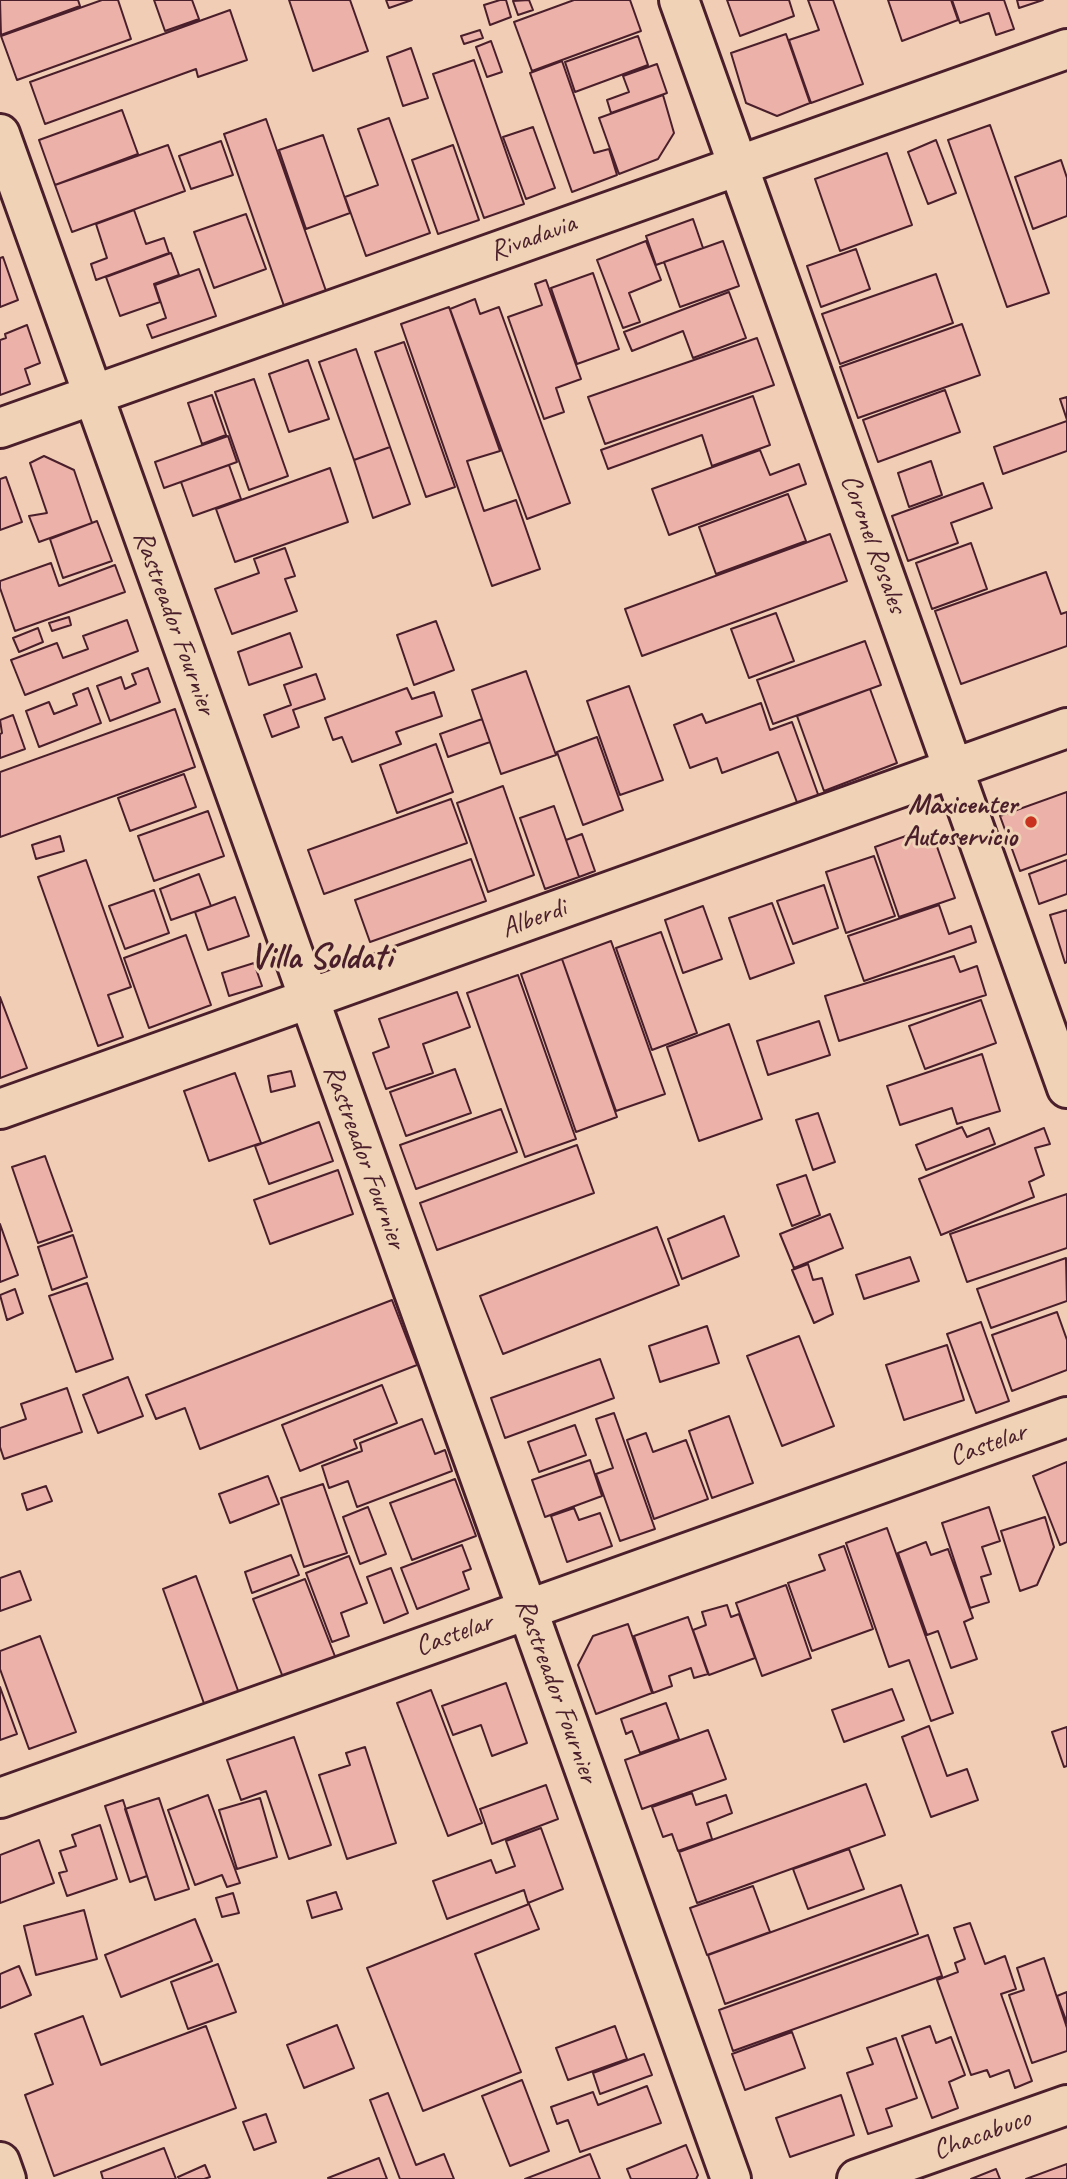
<!DOCTYPE html>
<html>
<head>
<meta charset="utf-8">
<style>
	body { margin:0 }
	canvas { display:block; background:#f0cdb4 }
</style>
</head>
<body>
<canvas width="1067" height="2179"></canvas>
<script>
const context = document.querySelector('canvas').getContext('2d');
context.lineJoin = 'round';
function fill(path, color) { context.fillStyle = color; context.fill(path, 'evenodd'); }
const toPath = rows => new Path2D(rows.map(r => 'M' + r).join(''));
function stroke(path, color, width, dash) { context.strokeStyle = color; context.lineWidth = width; context.lineCap = dash ? 'butt' : 'round'; context.setLineDash(dash || []); context.stroke(path); }
function write(font, color, halo, rows, align = 'center') {
  context.font = font + ' Caveat,sans-serif'; context.lineWidth = 6; context.setLineDash([]); context.textBaseline = 'middle'; context.strokeStyle = halo; context.fillStyle = color; for (const [text, x, y, turn = 0] of rows) {
    context.save(); context.translate(x, y); context.rotate((+turn || 0) * Math.PI / 180); context.textAlign = isNaN(turn) ? turn : align; if (halo) context.strokeText(text, 0, 0); context.fillText(text, 0, 0); context.restore();
  }
}
const building = toPath([
	[0,0,78,0,80,6,1,35,0,0],
	[102,0,118,0,131,39,17,80,1,36,102,0],
	[154,0,192,0,199,19,165,31,154,0],
	[289,0,350,0,368,51,313,71,289,0],
	[386,0,412,0,389,8,386,0],
	[500,0,506,0,511,17,490,25,484,5,500,0],
	[529,0,533,10,518,15,513,1,529,0],
	[574,0,630,0,641,31,532,71,514,22,574,0],
	[727,0,789,0,794,16,740,36,727,0],
	[808,0,833,0,863,84,811,103,789,40,819,30,808,0],
	[888,0,951,0,958,20,902,41,888,0],
	[952,0,1004,0,1014,29,996,35,989,13,960,23,952,0],
	[1017,0,1043,0,1019,8,1017,0],
	[230,10,247,60,198,77,196,69,45,124,30,82,230,10],
	[480,30,483,38,464,44,461,36,480,30],
	[786,34,810,103,777,116,746,103,731,53,786,34],
	[638,36,648,65,575,92,565,62,638,36],
	[491,41,502,72,487,77,476,47,491,41],
	[411,48,428,98,403,106,387,57,411,48],
	[474,60,524,204,484,218,433,74,474,60],
	[562,61,594,153,609,149,617,175,572,192,530,73,562,61],
	[657,64,667,93,611,113,607,100,629,92,623,76,657,64],
	[663,95,674,133,658,159,619,174,599,118,663,95],
	[122,110,138,154,55,185,39,140,122,110],
	[389,118,430,233,366,256,345,197,378,185,358,129,389,118],
	[266,119,326,291,284,306,224,134,266,119],
	[990,125,1049,293,1007,307,948,140,990,125],
	[533,127,555,188,526,199,503,137,533,127],
	[323,135,350,213,306,229,279,150,323,135],
	[936,140,956,193,928,204,908,152,936,140],
	[221,141,233,175,191,189,179,156,221,141],
	[168,145,185,191,72,232,55,185,168,145],
	[453,145,479,220,438,234,412,160,453,145],
	[887,153,912,225,840,251,815,179,887,153],
	[1061,160,1067,178,1067,216,1033,229,1015,177,1061,160],
	[134,210,146,244,164,238,169,253,96,280,91,264,107,258,96,224,134,210],
	[246,214,266,269,214,288,194,232,246,214],
	[693,219,703,248,656,265,646,236,693,219],
	[646,241,661,280,629,293,640,322,623,328,597,260,646,241],
	[723,241,739,286,680,307,664,262,723,241],
	[856,249,870,289,821,307,807,266,856,249],
	[171,253,179,275,154,284,160,302,120,316,106,277,171,253],
	[3,257,18,300,0,307,0,258,3,257],
	[199,269,216,316,152,338,147,325,166,318,155,285,199,269],
	[593,273,619,349,577,364,551,288,593,273],
	[936,274,953,323,840,364,822,314,936,274],
	[546,280,581,379,556,388,564,412,544,419,508,317,542,305,535,284,546,280],
	[729,292,746,338,693,358,683,331,632,351,624,332,729,292],
	[475,299,480,314,499,307,570,503,527,519,450,309,475,299],
	[449,307,500,451,467,461,484,511,516,500,540,569,492,586,401,324,449,307],
	[962,324,980,375,858,418,840,367,962,324],
	[27,325,40,363,25,369,30,384,0,395,0,340,6,338,5,334,27,325],
	[757,338,774,385,605,444,588,397,757,338],
	[404,342,455,487,426,497,375,352,404,342],
	[356,349,390,447,354,460,319,362,356,349],
	[308,360,329,419,289,432,269,374,308,360],
	[254,379,288,476,249,490,215,392,254,379],
	[945,390,960,432,878,462,863,420,945,390],
	[212,395,226,435,202,444,188,403,212,395],
	[753,396,770,445,712,466,702,435,608,469,601,450,753,396],
	[1067,397,1067,420,1060,399,1067,397],
	[1067,421,1067,451,1003,474,994,447,1067,421],
	[228,436,237,462,164,488,155,462,228,436],
	[390,447,410,504,373,518,354,460,390,447],
	[760,450,770,475,799,464,806,484,669,535,652,489,760,450],
	[44,456,74,470,92,523,39,542,29,516,47,513,30,463,44,456],
	[931,461,942,495,909,507,898,473,931,461],
	[229,465,241,499,193,516,181,482,229,465],
	[330,468,348,522,235,562,216,509,330,468],
	[6,477,22,522,0,530,0,479,6,477],
	[983,483,992,508,951,523,958,543,908,561,892,516,983,483],
	[788,494,806,541,716,574,699,527,788,494],
	[97,521,112,561,63,578,50,539,97,521],
	[830,534,847,581,642,656,625,609,830,534],
	[971,543,987,589,932,609,916,563,971,543],
	[285,548,295,576,285,579,297,611,232,634,215,589,259,573,254,559,285,548],
	[51,563,59,586,115,565,125,592,15,631,0,588,0,581,51,563],
	[1046,572,1061,614,1067,612,1067,646,961,684,935,611,1046,572],
	[776,613,794,661,749,678,731,629,776,613],
	[69,617,71,625,52,631,49,623,69,617],
	[127,620,138,651,25,695,11,660,57,643,63,658,88,649,83,636,127,620],
	[436,621,454,670,414,685,397,635,436,621],
	[38,628,43,642,19,652,13,638,38,628],
	[290,633,302,667,249,685,238,652,290,633],
	[865,641,881,685,773,724,757,680,865,641],
	[148,668,160,702,110,721,97,686,121,677,125,689,136,684,132,674,148,668],
	[526,671,556,755,501,774,472,690,526,671],
	[316,674,325,699,293,710,299,727,272,737,264,715,291,705,284,685,316,674],
	[629,686,663,780,620,795,587,701,629,686],
	[88,688,101,723,39,747,26,711,49,702,54,714,77,705,73,694,88,688],
	[407,688,412,699,434,692,442,716,396,732,401,744,352,762,342,737,333,740,325,718,407,688],
	[870,689,897,763,824,791,797,716,870,689],
	[761,703,770,730,792,722,819,797,798,805,778,752,722,773,717,758,690,768,674,725,702,714,706,723,761,703],
	[175,709,195,767,0,837,0,772,175,709],
	[13,715,25,749,0,758,0,734,2,733,0,720,13,715],
	[482,719,490,742,448,757,440,734,482,719],
	[597,737,623,810,583,825,557,752,597,737],
	[436,744,453,792,397,813,380,765,436,744],
	[184,774,196,807,130,831,118,798,184,774],
	[503,786,534,875,488,892,457,803,503,786],
	[1067,792,1067,854,1020,871,1000,816,1067,792],
	[451,799,467,843,324,894,308,850,451,799],
	[554,806,579,877,545,889,520,818,554,806],
	[208,811,224,856,154,881,138,836,208,811],
	[917,832,922,846,935,841,955,898,899,917,875,847,917,832],
	[582,834,595,871,579,877,566,840,582,834],
	[60,836,64,851,36,859,32,845,60,836],
	[874,856,895,916,846,933,826,872,874,856],
	[471,859,486,901,370,942,355,900,471,859],
	[86,860,131,987,108,995,123,1037,98,1046,38,877,86,860],
	[1067,860,1067,894,1039,904,1029,874,1067,860],
	[199,874,211,906,171,920,160,889,199,874],
	[824,885,838,928,793,944,777,901,824,885],
	[154,890,169,933,125,949,109,906,154,890],
	[235,897,249,936,208,950,195,912,235,897],
	[772,903,794,963,750,979,729,918,772,903],
	[939,905,949,934,971,926,976,942,864,981,848,936,939,905],
	[703,906,722,959,683,973,665,920,703,906],
	[1067,910,1067,962,1065,963,1050,915,1067,910],
	[661,932,697,1033,652,1050,616,948,661,932],
	[186,935,211,1005,149,1028,124,958,186,935],
	[611,941,665,1094,616,1111,562,959,611,941],
	[954,956,960,972,977,966,986,995,839,1041,825,996,954,956],
	[562,959,617,1117,576,1132,521,974,562,959],
	[254,963,262,986,229,996,222,973,254,963],
	[518,975,576,1139,525,1157,467,993,518,975],
	[457,992,470,1027,423,1044,433,1073,386,1089,373,1053,389,1047,379,1019,457,992],
	[0,997,27,1068,0,1078,0,997],
	[981,1000,996,1043,925,1069,909,1026,981,1000],
	[819,1021,830,1055,768,1075,757,1041,819,1021],
	[729,1024,762,1119,699,1141,667,1047,729,1024],
	[982,1054,1000,1111,957,1124,952,1108,900,1125,887,1086,982,1054],
	[455,1069,471,1113,406,1136,390,1092,455,1069],
	[291,1071,295,1086,271,1092,268,1076,291,1071],
	[235,1073,261,1143,209,1161,184,1091,235,1073],
	[501,1109,517,1152,416,1189,400,1145,501,1109],
	[818,1113,835,1162,813,1170,796,1120,818,1113],
	[319,1122,333,1161,269,1184,255,1146,319,1122],
	[962,1127,967,1137,989,1128,995,1144,926,1170,916,1145,962,1127],
	[1044,1128,1050,1144,1035,1148,1044,1175,1029,1182,1034,1197,941,1235,919,1179,1044,1128],
	[577,1145,594,1193,437,1250,420,1203,577,1145],
	[45,1156,72,1231,38,1243,12,1167,45,1156],
	[338,1170,353,1214,270,1244,254,1200,338,1170],
	[806,1175,820,1215,792,1226,777,1185,806,1175],
	[1067,1194,1067,1248,967,1282,950,1234,1067,1194],
	[830,1214,843,1248,794,1268,780,1234,830,1214],
	[724,1216,739,1256,682,1279,668,1239,724,1216],
	[0,1224,18,1275,0,1282,0,1224],
	[657,1227,679,1285,503,1354,480,1296,657,1227],
	[73,1235,87,1277,52,1290,38,1247,73,1235],
	[910,1257,919,1281,864,1299,856,1275,910,1257],
	[1066,1258,1067,1301,991,1328,977,1289,1066,1258],
	[808,1264,813,1280,822,1278,833,1314,814,1323,792,1270,808,1264],
	[87,1283,113,1359,76,1372,49,1296,87,1283],
	[15,1289,23,1313,7,1320,0,1295,15,1289],
	[392,1300,417,1365,200,1449,185,1408,156,1419,146,1395,392,1300],
	[1057,1312,1067,1340,1067,1370,1012,1391,992,1335,1057,1312],
	[981,1322,1009,1401,976,1413,947,1334,981,1322],
	[707,1326,719,1363,660,1382,649,1346,707,1326],
	[799,1336,834,1426,782,1446,747,1356,799,1336],
	[947,1345,964,1400,904,1420,886,1365,947,1345],
	[600,1359,614,1398,505,1438,491,1398,600,1359],
	[128,1377,143,1416,98,1433,83,1395,128,1377],
	[382,1385,397,1423,354,1440,357,1448,300,1471,282,1425,382,1385],
	[67,1388,82,1432,4,1459,0,1447,0,1428,26,1419,21,1404,67,1388],
	[614,1413,655,1529,620,1541,596,1474,613,1468,596,1419,614,1413],
	[729,1416,753,1483,712,1498,689,1431,729,1416],
	[422,1419,435,1454,445,1450,452,1471,357,1507,348,1481,329,1488,322,1466,362,1451,360,1443,422,1419],
	[575,1425,586,1455,539,1472,528,1442,575,1425],
	[646,1433,653,1452,686,1440,708,1499,654,1519,627,1440,646,1433],
	[590,1460,602,1496,545,1517,532,1480,590,1460],
	[1067,1462,1067,1542,1060,1545,1033,1476,1067,1462],
	[268,1476,279,1504,230,1523,219,1494,268,1476],
	[455,1479,476,1536,412,1560,390,1503,455,1479],
	[323,1484,347,1553,304,1567,281,1498,323,1484],
	[46,1486,52,1501,27,1510,22,1494,46,1486],
	[368,1507,386,1554,360,1564,343,1517,368,1507],
	[989,1507,1000,1541,982,1547,991,1574,981,1577,989,1602,970,1608,942,1523,989,1507],
	[574,1508,579,1520,600,1513,612,1546,567,1562,551,1516,574,1508],
	[1045,1517,1054,1547,1037,1585,1020,1591,1001,1531,1045,1517],
	[887,1528,953,1713,931,1721,909,1660,889,1667,846,1543,887,1528],
	[926,1542,931,1555,948,1549,973,1618,964,1622,977,1659,951,1668,938,1631,927,1635,898,1553,926,1542],
	[462,1545,471,1569,463,1572,469,1589,417,1609,401,1568,462,1545],
	[844,1546,873,1629,812,1651,788,1583,825,1570,819,1555,844,1546],
	[291,1555,299,1575,252,1593,245,1572,291,1555],
	[349,1556,367,1603,341,1613,349,1636,332,1642,306,1573,349,1556],
	[391,1568,408,1613,384,1623,367,1577,391,1568],
	[20,1571,31,1600,0,1611,0,1578,20,1571],
	[196,1576,240,1696,206,1709,163,1589,196,1576],
	[305,1579,336,1659,284,1680,253,1599,305,1579],
	[786,1585,811,1658,762,1676,736,1603,786,1585],
	[727,1605,731,1617,739,1614,755,1658,709,1675,693,1630,706,1625,702,1612,727,1605],
	[688,1617,708,1674,694,1678,691,1668,669,1676,672,1686,653,1693,634,1636,688,1617],
	[628,1624,652,1693,596,1714,578,1665,593,1636,628,1624],
	[40,1636,76,1732,29,1749,0,1669,0,1651,40,1636],
	[506,1683,527,1743,492,1756,481,1725,453,1735,442,1706,506,1683],
	[0,1687,17,1734,0,1740,0,1687],
	[892,1689,904,1720,844,1742,832,1710,892,1689],
	[431,1690,482,1823,448,1836,397,1703,431,1690],
	[666,1703,679,1739,640,1753,632,1731,626,1734,621,1719,666,1703],
	[929,1726,947,1776,967,1769,978,1800,931,1817,902,1737,929,1726],
	[1067,1727,1067,1766,1064,1767,1052,1732,1067,1727],
	[708,1730,726,1779,642,1809,625,1760,708,1730],
	[294,1737,331,1845,289,1859,266,1791,241,1800,227,1760,294,1737],
	[365,1747,396,1843,347,1859,319,1775,350,1765,346,1753,365,1747],
	[866,1784,885,1835,697,1903,679,1852,866,1784],
	[546,1785,558,1819,492,1844,480,1809,546,1785],
	[692,1793,696,1805,726,1795,732,1813,707,1823,712,1839,678,1851,672,1834,663,1837,652,1807,692,1793],
	[208,1795,240,1883,227,1887,222,1875,195,1885,168,1810,208,1795],
	[159,1798,189,1889,155,1900,125,1809,159,1798],
	[260,1798,277,1857,237,1869,219,1810,260,1798],
	[123,1800,147,1876,130,1882,105,1806,123,1800],
	[100,1825,117,1879,67,1896,59,1873,67,1871,60,1851,76,1846,72,1835,100,1825],
	[541,1828,563,1889,528,1903,524,1890,447,1919,433,1881,491,1860,496,1873,515,1866,506,1841,541,1828],
	[39,1840,54,1883,0,1903,0,1855,39,1840],
	[849,1849,864,1889,808,1909,793,1869,849,1849],
	[901,1885,918,1934,725,2004,708,1955,901,1885],
	[753,1886,770,1932,707,1955,690,1908,753,1886],
	[336,1892,342,1909,312,1918,307,1901,336,1892],
	[233,1893,239,1913,222,1917,216,1898,233,1893],
	[529,1904,539,1929,475,1954,521,2072,423,2111,367,1968,529,1904],
	[84,1910,97,1959,36,1975,24,1926,84,1910],
	[195,1919,212,1961,121,1997,105,1955,195,1919],
	[970,1923,985,1964,1005,1956,1016,1989,1001,1994,1032,2081,1015,2088,1009,2070,990,2077,987,2070,971,2075,937,1980,958,1972,955,1963,965,1959,954,1928,970,1923],
	[928,1935,942,1976,733,2051,719,2010,928,1935],
	[1044,1958,1067,2028,1067,2051,1032,2063,1009,1995,1024,1990,1017,1968,1044,1958],
	[218,1964,236,2012,188,2029,171,1982,218,1964],
	[19,1966,31,1995,0,2008,0,1974,19,1966],
	[1067,1992,1067,2023,1057,1996,1067,1992],
	[83,2016,101,2065,206,2026,236,2108,54,2176,25,2095,53,2084,35,2034,83,2016],
	[337,2025,354,2068,304,2088,287,2045,337,2025],
	[615,2026,627,2059,568,2080,556,2048,615,2026],
	[930,2026,936,2043,951,2037,965,2075,949,2082,958,2108,932,2118,902,2036,930,2026],
	[792,2032,805,2068,745,2090,732,2054,792,2032],
	[896,2038,917,2098,886,2109,892,2126,868,2134,847,2073,873,2064,867,2048,896,2038],
	[644,2054,652,2075,600,2094,593,2073,644,2054],
	[522,2080,549,2151,510,2166,482,2096,522,2080],
	[647,2086,661,2123,580,2152,568,2120,557,2124,551,2107,593,2092,598,2105,647,2086],
	[388,2093,416,2165,444,2154,454,2179,400,2179,370,2100,388,2093],
	[841,2095,854,2135,790,2157,776,2118,841,2095],
	[266,2114,276,2142,254,2150,243,2122,266,2114],
	[686,2145,698,2175,696,2179,631,2179,627,2169,686,2145],
	[164,2148,176,2179,103,2179,101,2172,164,2148],
	[590,2154,600,2179,525,2179,590,2154],
	[379,2158,387,2179,329,2179,328,2178,379,2158],
	[1067,2164,1067,2179,1026,2179,1067,2164],
	[205,2165,210,2177,204,2179,179,2179,178,2177,205,2165],
	[996,2169,1000,2179,971,2179,996,2169]
]);
fill(building, '#ecb1a8');
stroke(building, '#4a1f2b', 2);
const minor = toPath([
	[679,0,1067,1088],
	[0,134,731,2179],
	[0,428,1067,49],
	[0,1109,1067,728],
	[0,1798,1067,1417],
	[0,2162,6,2179],
	[857,2179,1067,2105]
]);
stroke(minor, '#4a1f2b', 44);
stroke(minor, '#f0d3b6', 38);
for (const [x, y, r, color] of [
	[1031,822,7,"#c8321e"]
]) { const dot = new Path2D(); dot.arc(x, y, r, 0, 2 * Math.PI); context.fillStyle = color; context.fill(dot); stroke(dot, '#f0d3b6', 2.5); }
write('28px', '#4a1f2b', '#f0d3b6', [
	["Rivadavia",533,238,-20],
	["Coronel Rosales",873,544,70],
	["Rastreador Fournier",174,623,70],
	["Alberdi",534,919,-20],
	["Rastreador Fournier",364,1157,70],
	["Castelar",988,1445,-20],
	["Castelar",454,1635,-20],
	["Rastreador Fournier",556,1691,70],
	["Chacabuco",982,2135,-20]
]);
write('bold 28px', '#4a1f2b', '#f0d3b6', [
	["Maxicenter",1017,806],
	["Autoservicio",1017,838]
], 'right');
write('bold 35px', '#4a1f2b', '#f0d3b6', [
	["Villa Soldati",321,959]
]);
</script>
</body>
</html>
